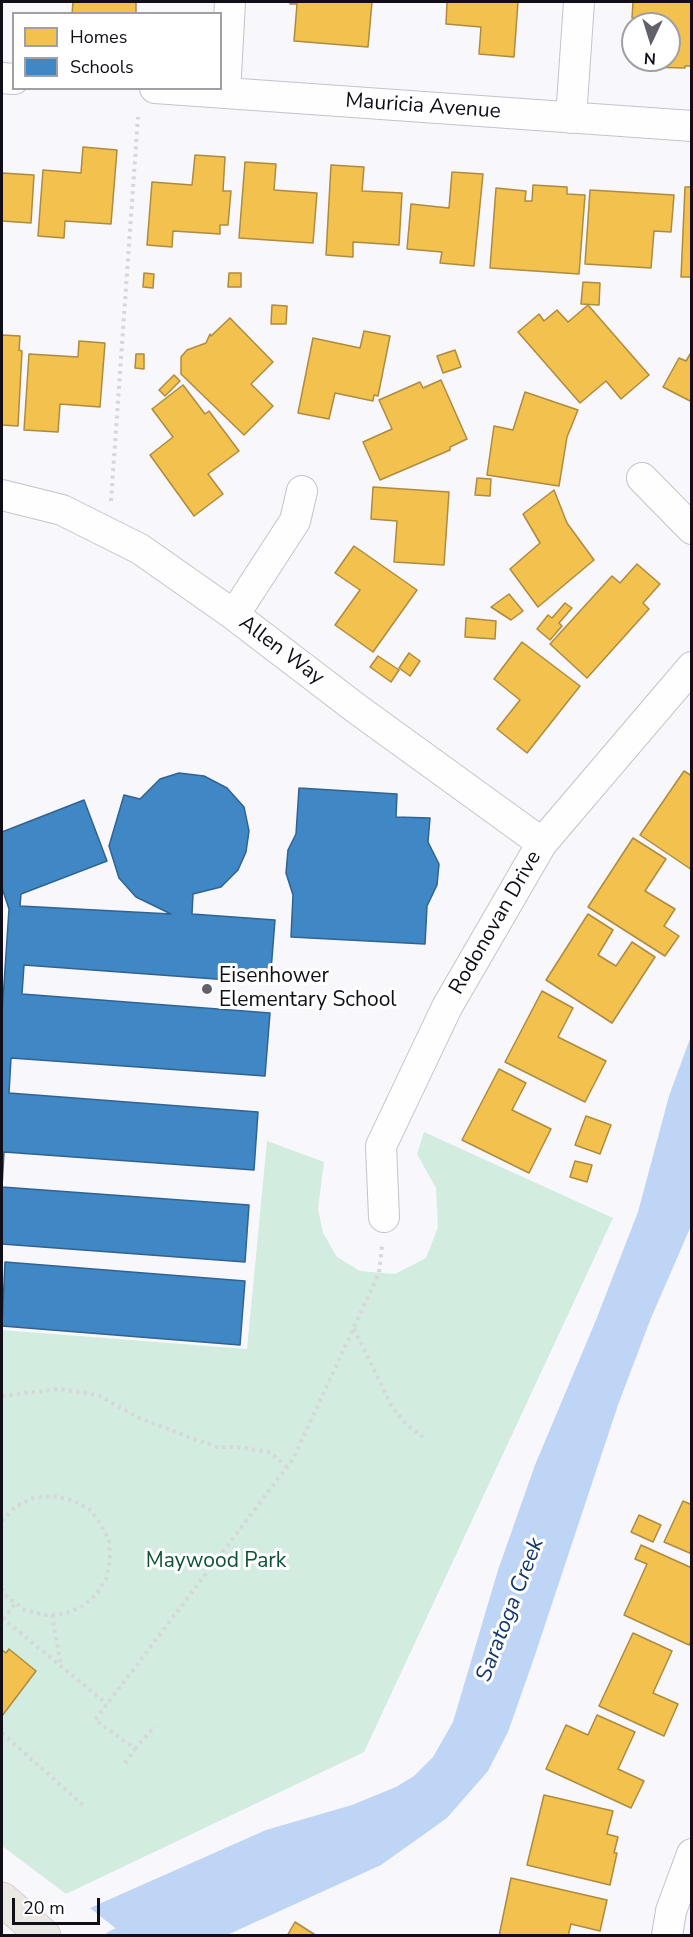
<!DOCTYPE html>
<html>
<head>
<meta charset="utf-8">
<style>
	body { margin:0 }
	#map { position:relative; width:693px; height:1937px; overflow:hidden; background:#f8f7fc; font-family:"Nunito Sans",sans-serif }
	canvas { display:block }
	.frame { position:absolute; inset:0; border:3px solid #110e1a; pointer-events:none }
	.legend { position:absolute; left:12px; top:12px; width:210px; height:78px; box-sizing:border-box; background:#fff; border:2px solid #a09fa3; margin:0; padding:8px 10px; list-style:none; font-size:18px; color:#110e1a }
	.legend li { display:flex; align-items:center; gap:12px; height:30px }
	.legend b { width:30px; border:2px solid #a09fa3 }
	.north { position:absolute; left:621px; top:12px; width:60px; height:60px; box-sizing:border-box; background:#fff; border:2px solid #a09fa3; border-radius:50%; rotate:184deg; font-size:16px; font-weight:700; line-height:24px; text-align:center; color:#110e1a }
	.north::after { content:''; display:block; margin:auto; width:21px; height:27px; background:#626069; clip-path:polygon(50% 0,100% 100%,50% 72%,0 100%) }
	.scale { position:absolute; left:12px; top:1898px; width:88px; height:27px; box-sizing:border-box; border:3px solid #110e1a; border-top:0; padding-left:8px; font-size:18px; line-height:21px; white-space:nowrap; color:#110e1a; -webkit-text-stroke:4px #fff; paint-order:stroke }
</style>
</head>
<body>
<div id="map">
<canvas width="693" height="1937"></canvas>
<div class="frame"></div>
<ul class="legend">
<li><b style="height:16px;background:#f2c14e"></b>Homes</li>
<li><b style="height:16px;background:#3f88c5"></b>Schools</li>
</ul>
<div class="north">N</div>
<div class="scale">20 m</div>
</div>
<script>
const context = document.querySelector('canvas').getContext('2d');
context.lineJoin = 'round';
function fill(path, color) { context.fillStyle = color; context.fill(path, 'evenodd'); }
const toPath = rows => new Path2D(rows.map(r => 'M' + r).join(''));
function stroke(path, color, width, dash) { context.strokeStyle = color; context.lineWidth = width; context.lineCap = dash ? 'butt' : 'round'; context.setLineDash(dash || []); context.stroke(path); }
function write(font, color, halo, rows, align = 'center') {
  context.font = font + ' "Nunito Sans",sans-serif'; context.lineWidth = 6; context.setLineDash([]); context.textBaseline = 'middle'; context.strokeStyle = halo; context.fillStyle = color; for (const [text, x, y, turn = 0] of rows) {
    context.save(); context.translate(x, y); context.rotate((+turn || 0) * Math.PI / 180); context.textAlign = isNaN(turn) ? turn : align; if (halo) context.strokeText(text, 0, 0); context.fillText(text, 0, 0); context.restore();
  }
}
fill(toPath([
	[424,1132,613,1218,364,1752,66,1894,2,1846,2,1330,247,1349,267,1141,324,1162,318,1209,323,1233,337,1257,360,1271,395,1274,426,1258,438,1227,436,1188,417,1154]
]), '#d2ecdf');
fill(toPath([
	[691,1036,691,1226,651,1318,618,1405,533,1661,508,1732,488,1771,447,1818,381,1865,227,1935,124,1935,90,1908,266,1830,352,1805,396,1787,414,1776,433,1757,453,1722,498,1570,535,1465,596,1320,638,1212,669,1096]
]), '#bfd5f6');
const homes = toPath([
	[73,2,136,2,136,14,72,14,73,2],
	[290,2,372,2,368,47,294,41,297,4,290,4,290,2],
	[447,2,518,2,514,57,479,54,481,27,446,24,447,2],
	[633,2,692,2,692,66,685,66,685,68,646,67,646,62,635,62,635,60,669,60,669,24,637,24,637,18,632,18,633,2],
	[83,147,117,150,111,224,65,221,64,238,38,236,43,170,81,173,83,147],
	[195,155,225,157,223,191,231,191,228,225,220,225,220,234,173,231,172,247,147,245,152,182,192,185,195,155],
	[245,162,276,164,274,190,317,193,313,243,239,238,245,162],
	[331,165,364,167,362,191,402,193,399,245,353,242,353,257,326,255,331,165],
	[452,172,483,174,474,266,440,263,442,252,407,249,411,204,449,208,452,172],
	[2,173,34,175,31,223,2,221,2,173],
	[533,185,567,187,567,194,585,195,579,274,490,268,496,188,526,191,525,201,532,201,533,185],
	[685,187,692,187,692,277,681,277,685,187],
	[590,190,674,195,671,232,654,231,651,268,585,264,590,190],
	[144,273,154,274,153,288,143,287,144,273],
	[229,273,241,273,241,287,228,287,229,273],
	[583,282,600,283,599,305,581,304,583,282],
	[272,305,287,306,286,324,271,324,272,305],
	[588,305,649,375,621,399,606,381,580,403,518,332,539,314,544,321,557,310,568,322,588,305],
	[230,318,273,362,251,384,273,406,244,435,181,374,181,357,187,350,206,343,210,334,211,336,230,318],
	[364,331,390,336,378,396,374,395,373,401,335,393,329,419,298,413,313,338,360,348,364,331],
	[2,335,20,336,19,350,22,351,18,426,2,425,2,335],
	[79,341,105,343,100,407,60,404,58,432,24,430,29,354,78,357,79,341],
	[455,350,461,367,443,373,437,356,455,350],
	[692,351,692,402,663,387,679,358,686,361,692,351],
	[136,354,144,354,144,369,135,368,136,354],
	[174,375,180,381,165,396,159,390,174,375],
	[441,380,467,439,450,447,450,450,380,480,363,442,392,429,379,400,420,382,423,388,441,380],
	[183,385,205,414,209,411,239,451,208,474,223,494,194,516,150,455,173,437,152,409,183,385],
	[525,392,578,410,567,437,559,486,487,475,494,426,513,430,525,392],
	[477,478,491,479,490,496,475,495,477,478],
	[373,487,449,492,444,565,394,562,397,521,371,519,373,487],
	[554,490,567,523,594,560,538,607,510,569,540,543,523,514,554,490],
	[354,546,417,590,373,652,335,625,360,590,335,573,354,546],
	[637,564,660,584,643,603,649,609,587,678,550,644,612,576,620,583,637,564],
	[509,594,523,611,511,620,491,607,509,594],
	[565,603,572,608,559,623,562,626,550,640,537,629,548,615,552,618,565,603],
	[466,618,496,621,495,639,465,637,466,618],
	[522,642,580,686,527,753,497,729,520,700,494,679,522,642],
	[409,653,420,661,410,676,399,668,409,653],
	[378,656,399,670,391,682,370,667,378,656],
	[684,771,692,776,692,870,640,835,684,771],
	[633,838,666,859,645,891,675,909,664,926,679,936,665,956,588,907,633,838],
	[588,914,613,930,598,955,616,966,632,942,655,957,612,1023,546,980,588,914],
	[542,991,573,1008,558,1037,606,1061,585,1102,505,1062,542,991],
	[499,1069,526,1083,512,1110,551,1129,529,1173,462,1140,499,1069],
	[586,1116,611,1125,600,1154,575,1145,586,1116],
	[575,1161,592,1165,587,1182,570,1177,575,1161],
	[692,1500,692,1554,664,1542,683,1501,690,1504,692,1500],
	[639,1515,661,1525,653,1542,631,1532,639,1515],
	[641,1545,692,1568,692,1640,689,1645,624,1615,647,1564,635,1559,641,1545],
	[633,1633,672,1651,653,1693,678,1704,664,1736,599,1706,633,1633],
	[9,1649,36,1671,2,1716,2,1650,6,1653,9,1649],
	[597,1715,635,1732,618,1769,644,1781,631,1808,546,1769,566,1725,588,1735,597,1715],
	[544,1795,613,1811,607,1834,618,1837,614,1853,617,1853,610,1885,527,1865,544,1795],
	[511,1878,607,1900,600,1931,571,1924,568,1936,499,1936,511,1878],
	[295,1922,317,1936,287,1936,295,1922]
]);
fill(homes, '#f2c14e');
stroke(homes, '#ae8b3e', 1.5);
const schools = toPath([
	[179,773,204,776,227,788,244,807,249,831,246,852,238,870,221,887,193,894,192,914,275,920,270,983,24,965,22,994,270,1013,265,1076,11,1058,9,1093,258,1112,254,1170,4,1152,2,1187,249,1205,245,1262,2,1244,2,1014,9,909,2,888,2,832,84,800,107,861,21,894,20,906,171,914,136,897,119,878,109,846,124,795,140,799,160,779,179,773],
	[299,788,397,794,396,817,430,818,428,842,439,864,437,885,427,906,425,944,291,937,293,895,286,873,288,850,296,834,299,788],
	[5,1262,245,1281,240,1345,2,1326,5,1262]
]);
fill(schools, '#3f88c5');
stroke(schools, '#316392', 1.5);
stroke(toPath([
	[110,1936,130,1926]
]), '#bfd5f6', 9);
const minor = toPath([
	[2,78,14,79],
	[155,88,692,126],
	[225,93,230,2],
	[571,118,579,2],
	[642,478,692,529],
	[2,495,62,510,140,549,234,615,357,709,542,843],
	[234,615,295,521,302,491],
	[384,1217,381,1146,447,1007,542,843,692,667],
	[667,1936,671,1911,692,1854]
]);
const major = toPath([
	[2,1899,44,1936]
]);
stroke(minor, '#c4c2cb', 32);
stroke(major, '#d2d0d5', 35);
stroke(toPath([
	[111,501,138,117],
	[354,1329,392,1407,406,1424,423,1437],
	[2,1396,59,1389,98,1395,137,1417,191,1438,217,1447,238,1447,269,1452,287,1467],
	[2,1521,15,1507,33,1498,53,1496,72,1500,89,1509,101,1524,109,1541,110,1560,106,1579,96,1595,81,1607,64,1614,45,1615,25,1610,8,1598,2,1589],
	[52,1615,61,1666],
	[2,1618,107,1704],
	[3,1619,16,1603],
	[2,1733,83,1805],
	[135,1749,155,1726],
	[125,1763,135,1749,95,1720,293,1459,379,1273,382,1245]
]), '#d7d6d8', 4, [3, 4.5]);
stroke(minor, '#fefeff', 30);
stroke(major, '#ebe7e2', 33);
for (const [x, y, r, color] of [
	[207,989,6,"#626069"]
]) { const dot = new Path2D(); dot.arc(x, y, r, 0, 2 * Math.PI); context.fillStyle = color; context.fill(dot); stroke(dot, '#fff', 2); }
write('21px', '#110e1a', '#fff', [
	["Mauricia Avenue",423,107,4],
	["Allen Way",281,651,37],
	["Rodonovan Drive",496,923,-60]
]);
write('21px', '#110e1a', '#fff', [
	["Eisenhower",219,977],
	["Elementary School",219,1001]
], 'left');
write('21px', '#0b5236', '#fff', [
	["Maywood Park",216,1562]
]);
write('italic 22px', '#10356b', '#fff', [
	["Saratoga Creek",511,1610,-69]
]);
</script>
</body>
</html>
